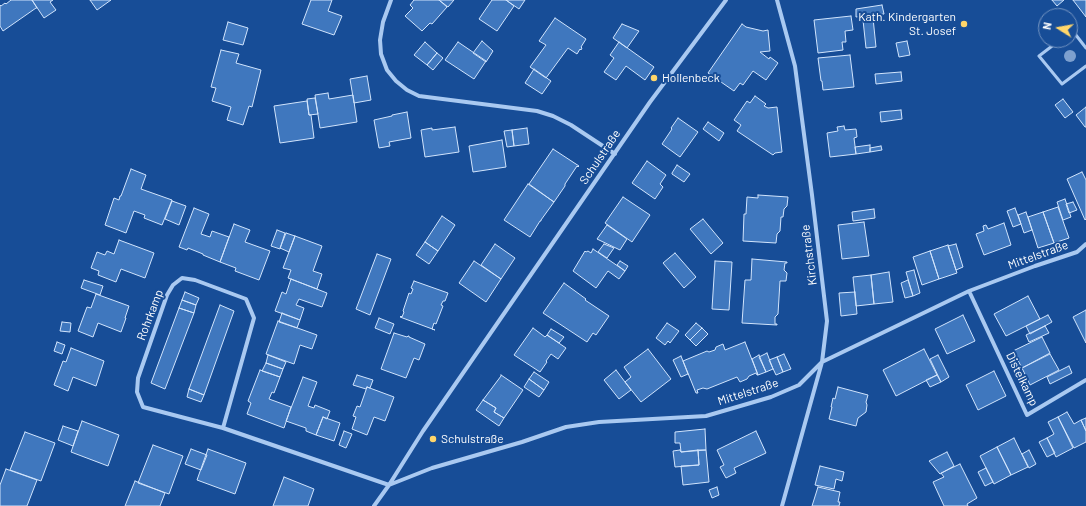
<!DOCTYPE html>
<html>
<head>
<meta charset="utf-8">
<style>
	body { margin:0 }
	#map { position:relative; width:1086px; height:506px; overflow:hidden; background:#174d97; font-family:Barlow,sans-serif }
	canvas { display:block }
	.north { position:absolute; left:1038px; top:8px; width:40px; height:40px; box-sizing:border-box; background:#174d97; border:1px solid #7494c1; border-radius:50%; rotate:281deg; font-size:11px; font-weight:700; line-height:16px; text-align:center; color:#fff }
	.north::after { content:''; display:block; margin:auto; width:14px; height:18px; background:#ffd66a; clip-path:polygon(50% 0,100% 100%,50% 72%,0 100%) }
</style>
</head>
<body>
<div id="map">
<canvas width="1086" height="506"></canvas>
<div class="north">N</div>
</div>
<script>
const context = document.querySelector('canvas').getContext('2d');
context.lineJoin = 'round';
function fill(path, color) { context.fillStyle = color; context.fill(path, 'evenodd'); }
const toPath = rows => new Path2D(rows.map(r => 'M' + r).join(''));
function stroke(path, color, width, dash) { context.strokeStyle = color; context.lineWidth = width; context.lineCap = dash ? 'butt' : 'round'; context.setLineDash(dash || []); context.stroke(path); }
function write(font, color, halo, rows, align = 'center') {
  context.font = font + ' Barlow,sans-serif'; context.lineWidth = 4; context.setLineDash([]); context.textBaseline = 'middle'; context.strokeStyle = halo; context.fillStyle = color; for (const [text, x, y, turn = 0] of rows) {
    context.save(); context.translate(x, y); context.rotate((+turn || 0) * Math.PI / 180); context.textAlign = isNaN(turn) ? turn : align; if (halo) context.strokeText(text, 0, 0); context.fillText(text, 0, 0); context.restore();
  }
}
const building = toPath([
	[11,0,32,0,37,8,36,8,3,31,0,26,0,5,1,6,5,3,6,4,11,0],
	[32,0,53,0,50,2,56,10,44,18,32,0],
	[90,0,111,0,97,10,90,0],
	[311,0,332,0,328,11,342,16,334,35,302,24,311,0],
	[414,0,439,0,447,7,432,24,430,23,422,31,405,16,413,8,410,5,414,0],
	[439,0,454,0,448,7,439,0],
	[492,0,506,0,514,6,497,31,479,19,492,0],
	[506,0,525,0,519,9,506,0],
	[1052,0,1064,0,1057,6,1052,0],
	[1073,0,1086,0,1086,17,1073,0],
	[882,5,884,14,856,17,856,9,882,5],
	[851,16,853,30,845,31,846,42,842,42,843,50,818,53,814,20,851,16],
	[555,18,586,39,581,47,582,48,581,50,580,49,577,54,568,48,546,78,530,67,546,45,539,41,555,18],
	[873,18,876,47,866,48,863,20,873,18],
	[228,22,248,28,243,45,223,40,228,22],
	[622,24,639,31,627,48,613,38,622,24],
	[742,24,746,27,763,31,768,30,770,51,760,52,769,59,770,57,778,63,766,80,753,71,743,85,740,83,734,91,708,73,742,24],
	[482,41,493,51,486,62,473,53,482,41],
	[907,41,910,55,899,57,896,43,907,41],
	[425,42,437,53,427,65,414,55,425,42],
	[458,42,486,61,474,79,445,60,458,42],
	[619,42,654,67,645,80,626,66,616,80,604,72,614,58,610,55,619,42],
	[221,50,239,54,236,63,261,70,252,107,249,106,243,125,227,120,231,107,212,101,216,88,211,87,221,50],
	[437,53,443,58,433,70,427,65,437,53],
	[850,55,854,87,823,90,822,81,821,81,818,58,850,55],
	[534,69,551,81,542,94,525,83,534,69],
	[901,72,902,81,876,84,875,74,901,72],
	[367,76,371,100,354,103,350,79,367,76],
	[328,93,329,99,353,95,357,122,320,128,315,95,328,93],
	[755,96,766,104,764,106,768,108,777,107,782,152,775,153,773,155,737,131,741,125,734,120,747,101,750,103,755,96],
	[315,98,318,114,309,115,307,99,315,98],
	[1063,99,1073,112,1065,118,1055,105,1063,99],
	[307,101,309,115,311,115,314,138,280,143,274,106,307,101],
	[1086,107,1086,127,1085,127,1076,115,1086,107],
	[901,110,902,119,881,122,880,112,901,110],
	[407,112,411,138,389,142,390,146,379,148,374,120,392,116,392,115,407,112],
	[678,118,698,132,680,157,662,144,672,129,671,128,678,118],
	[708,122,724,133,719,141,703,129,708,122],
	[844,126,845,130,856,129,857,137,854,138,856,154,830,157,827,133,838,131,837,127,844,126],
	[455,127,459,152,425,157,421,130,432,128,432,130,455,127],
	[527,128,529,144,514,146,512,130,527,128],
	[512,130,514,146,507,147,504,131,512,130],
	[502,140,506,167,473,172,469,146,502,140],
	[870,145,870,152,856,154,855,147,870,145],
	[881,146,882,150,870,152,870,148,881,146],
	[553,149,579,166,578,167,577,166,565,184,565,186,554,202,529,184,553,149],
	[647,161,666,175,660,184,663,187,655,199,632,183,647,161],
	[677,165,690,174,684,182,672,174,672,173,677,165],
	[131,169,146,175,141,189,172,200,162,225,144,218,145,215,134,211,126,233,105,225,114,198,119,200,120,196,121,196,131,169],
	[1082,172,1086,180,1086,219,1085,220,1067,179,1082,172],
	[528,184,554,202,541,220,541,221,540,221,530,237,504,220,528,184],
	[758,195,788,197,787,206,784,209,783,217,781,217,780,231,777,234,776,243,743,241,744,214,746,214,747,197,758,198,758,195],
	[623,197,650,215,632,242,605,223,623,197],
	[1065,199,1071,217,1063,220,1057,202,1065,199],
	[172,201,186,206,179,225,165,219,172,201],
	[1073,202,1077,210,1069,213,1066,204,1073,202],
	[1058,207,1069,238,1054,243,1043,212,1058,207],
	[194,208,209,214,201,234,210,237,212,231,229,237,220,262,203,255,203,254,188,248,187,250,179,247,194,208],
	[1015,208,1021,224,1013,227,1007,211,1015,208],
	[874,209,875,218,853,221,852,212,874,209],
	[1026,212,1032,230,1024,233,1018,215,1026,212],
	[1043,212,1054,243,1038,248,1028,217,1043,212],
	[442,216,455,225,438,251,425,242,442,216],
	[703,219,723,243,711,254,690,229,703,219],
	[864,222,869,256,842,259,838,225,864,222],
	[1004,223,1011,245,984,255,976,234,984,231,983,226,986,225,988,229,1004,223],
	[234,224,250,230,245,242,270,251,259,280,235,271,236,268,220,262,234,224],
	[607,225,627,239,620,250,597,239,607,225],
	[277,230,285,233,280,249,271,246,277,230],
	[286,233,295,236,289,252,280,248,286,233],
	[295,236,322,246,313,271,322,274,317,289,288,278,291,270,283,268,295,236],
	[119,240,154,253,145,278,121,269,116,282,98,275,99,271,91,268,97,252,105,255,107,251,114,254,119,240],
	[425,242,438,251,429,264,416,255,425,242],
	[495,244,515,258,501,279,481,265,495,244],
	[604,244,614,248,607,258,598,252,604,244],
	[956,244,963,267,956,270,948,246,956,244],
	[948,245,957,273,939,279,930,251,948,245],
	[593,249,625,271,619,279,608,271,596,288,573,271,585,251,586,252,588,251,591,253,593,249],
	[930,251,939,279,922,285,913,257,930,251],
	[675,253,696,277,684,288,663,263,675,253],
	[377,254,391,259,370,315,356,309,377,254],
	[752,259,787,262,787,263,785,263,784,270,787,273,786,281,780,281,778,314,775,317,775,324,777,324,777,325,742,323,745,280,751,280,752,259],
	[474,261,501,279,486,302,459,283,474,261],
	[620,261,628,266,625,271,617,265,620,261],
	[715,261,732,262,729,310,712,309,715,261],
	[914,270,920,293,913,296,906,272,914,270],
	[889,272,893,302,874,304,871,275,889,272],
	[871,275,874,304,856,306,853,277,871,275],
	[291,279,327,293,322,307,299,299,296,305,304,308,300,320,275,311,282,292,286,294,291,279],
	[84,280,103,286,100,295,81,288,84,280],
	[908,280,913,296,905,298,901,283,908,280],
	[414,281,448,293,445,301,443,301,441,305,443,306,436,324,434,323,432,329,435,330,400,317,401,316,402,317,404,312,403,311,409,293,411,294,413,289,411,288,414,281],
	[564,283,586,299,585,300,609,316,596,335,593,333,587,342,543,313,564,283],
	[185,292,199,298,196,305,182,300,185,292],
	[855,292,857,314,841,316,839,293,855,292],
	[96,294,129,306,125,318,126,318,121,332,98,323,93,337,78,331,87,307,91,308,96,294],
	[1028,296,1040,319,1006,336,994,314,1028,296],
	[182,300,196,305,194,313,179,308,182,300],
	[220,305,234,311,204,395,189,389,220,305],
	[179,308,194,313,165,389,151,383,179,308],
	[1086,310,1086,343,1073,317,1086,310],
	[282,313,300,320,297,328,279,322,282,313],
	[963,315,975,341,947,354,935,329,963,315],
	[1048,315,1052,322,1030,334,1026,326,1048,315],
	[379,318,394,324,390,334,375,328,379,318],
	[278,321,317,335,312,349,300,345,294,364,266,354,278,321],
	[62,322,71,323,70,332,60,331,62,322],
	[667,323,679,331,670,343,668,341,665,345,656,338,667,323],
	[696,323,702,328,690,340,685,335,696,323],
	[1045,326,1049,333,1029,342,1026,335,1045,326],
	[533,328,545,337,547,335,566,348,558,359,551,354,546,361,547,362,540,372,514,355,533,328],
	[702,328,708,334,696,346,690,340,702,328],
	[551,329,564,337,559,343,547,335,551,329],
	[394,333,407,337,408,336,409,336,409,337,425,344,419,360,414,358,406,378,381,369,394,333],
	[1042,337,1050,353,1022,368,1013,351,1042,337],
	[57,342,65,345,62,354,54,351,57,342],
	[745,342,758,375,757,375,756,373,749,376,747,379,740,382,737,377,707,389,703,388,697,390,698,393,696,393,683,361,707,351,709,352,715,350,716,347,723,344,725,350,745,342],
	[71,348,104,361,96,386,73,377,68,391,54,385,63,361,66,362,71,348],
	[648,349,671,379,641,402,625,382,631,377,624,367,648,349],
	[924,349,937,375,896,396,883,370,924,349],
	[767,353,773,369,766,372,759,357,767,353],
	[784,354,791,369,783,372,777,357,784,354],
	[1050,354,1059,370,1030,385,1022,368,1050,354],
	[268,355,286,362,283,369,266,363,268,355],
	[759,355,766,372,758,375,752,359,759,355],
	[938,355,949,377,941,382,930,359,938,355],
	[681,356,688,374,681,377,673,360,681,356],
	[777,357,783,372,776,375,769,360,777,357],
	[266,363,283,369,280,377,262,371,266,363],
	[1069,366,1072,373,1050,384,1047,377,1069,366],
	[260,370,280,377,274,393,272,392,269,399,291,407,284,428,247,414,251,403,248,401,260,370],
	[616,370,631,390,619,399,604,380,616,370],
	[994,371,1006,396,978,410,966,385,994,371],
	[534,372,549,382,544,390,529,379,534,372],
	[357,375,373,380,370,388,367,387,366,389,353,385,357,375],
	[501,375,523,390,504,418,494,412,496,408,483,400,501,376,501,375],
	[937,375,941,382,930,387,926,380,937,375],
	[303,377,317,382,308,406,314,408,315,405,330,411,327,419,323,417,316,435,306,431,306,428,286,421,303,377],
	[529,379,544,390,539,397,524,387,529,379],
	[367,387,394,397,385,421,374,417,367,435,352,429,356,417,353,416,357,406,360,407,367,387],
	[838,387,868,395,866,402,867,405,866,412,858,418,856,426,829,419,832,407,831,407,833,398,835,399,838,387],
	[189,389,204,395,201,402,187,397,189,389],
	[483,400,496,408,494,412,504,418,499,426,476,410,483,400],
	[1067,412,1074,424,1081,420,1086,431,1086,442,1074,448,1058,417,1067,412],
	[323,417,340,423,334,441,316,435,323,417],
	[1058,417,1073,448,1056,457,1047,438,1054,434,1048,422,1058,417],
	[1086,418,1086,431,1081,420,1086,418],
	[82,421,119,435,108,466,71,452,82,421],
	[63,426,78,431,73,446,58,440,63,426],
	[705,429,706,450,681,452,680,443,675,443,675,432,705,429],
	[344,431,352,434,346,448,339,445,344,431],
	[756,431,766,453,734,468,736,473,726,478,720,467,724,465,717,450,756,431],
	[25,432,55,443,41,481,10,470,25,432],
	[1014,438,1028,467,1011,475,997,447,1014,438],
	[1047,438,1055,453,1047,457,1039,442,1047,438],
	[153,445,183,456,169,494,138,483,153,445],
	[997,447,1011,475,994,484,980,456,997,447],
	[191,449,207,455,201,470,185,464,191,449],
	[208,449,246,463,235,494,197,480,208,449],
	[680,450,681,452,698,450,699,465,675,467,673,451,680,450],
	[698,450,706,450,709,482,683,485,681,466,699,465,698,450],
	[1029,450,1036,464,1029,468,1022,454,1029,450],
	[947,452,954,466,940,474,929,461,947,452],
	[960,464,977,498,967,504,968,506,944,506,933,482,944,477,941,473,960,464],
	[820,466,844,472,842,481,836,479,834,489,815,485,820,466],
	[986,468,993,482,985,486,978,472,986,468],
	[6,469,37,480,27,506,0,506,0,485,6,469],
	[284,477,314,489,308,506,273,506,284,477],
	[135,481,165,493,160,506,125,506,135,481],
	[717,487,719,495,712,498,709,490,717,487],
	[818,487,840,492,838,502,840,502,839,506,812,506,818,487]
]);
fill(building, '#3f77be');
stroke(building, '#d1e4fc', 1);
stroke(toPath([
	[1070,32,1072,30,1086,48],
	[1060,40,1039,56,1062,84,1086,66]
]), '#a9c9f1', 3);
stroke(toPath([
	[391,0,383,22,380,40,381,54,387,70,396,81,407,90,419,96,537,111,553,116,571,125,615,154],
	[777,0,795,66,812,195,827,321,822,362,782,506],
	[969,291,1027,415,1086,380],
	[223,428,254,318,246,299,195,280,182,278,173,285,167,295,138,378,137,392,143,407,223,428,389,485,432,468,522,442,566,427,599,422,706,416,771,397,799,385,822,362,969,291,1035,266,1077,252,1086,244],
	[374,506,389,485,423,431,650,102,726,0]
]), '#a9c9f1', 4);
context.fillStyle = '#7da0cf';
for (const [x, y] of [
	[1070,56]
]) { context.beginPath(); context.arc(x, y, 6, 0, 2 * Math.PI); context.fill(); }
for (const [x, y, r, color] of [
	[964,24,4,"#ffd66a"],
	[654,78,4,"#ffd66a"],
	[433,439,4,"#ffd66a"]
]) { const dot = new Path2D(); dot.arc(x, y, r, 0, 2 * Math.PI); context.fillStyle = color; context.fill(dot); stroke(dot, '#174d97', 1.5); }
write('12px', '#fff', '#174d97', [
	["Kath. Kindergarten",956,17,"right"],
	["St. Josef",956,31,"right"],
	["Hollenbeck",662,78],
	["Schulstraße",441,439]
], 'left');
write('12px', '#fff', '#174d97', [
	["Schulstraße",600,157,-56],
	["Kirchstraße",809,255,-97],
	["Mittelstraße",1038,255,-20],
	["Rohrkamp",150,315,-69],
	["Distelkamp",1022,379,64],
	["Mittelstraße",748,392,-18]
]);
</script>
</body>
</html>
